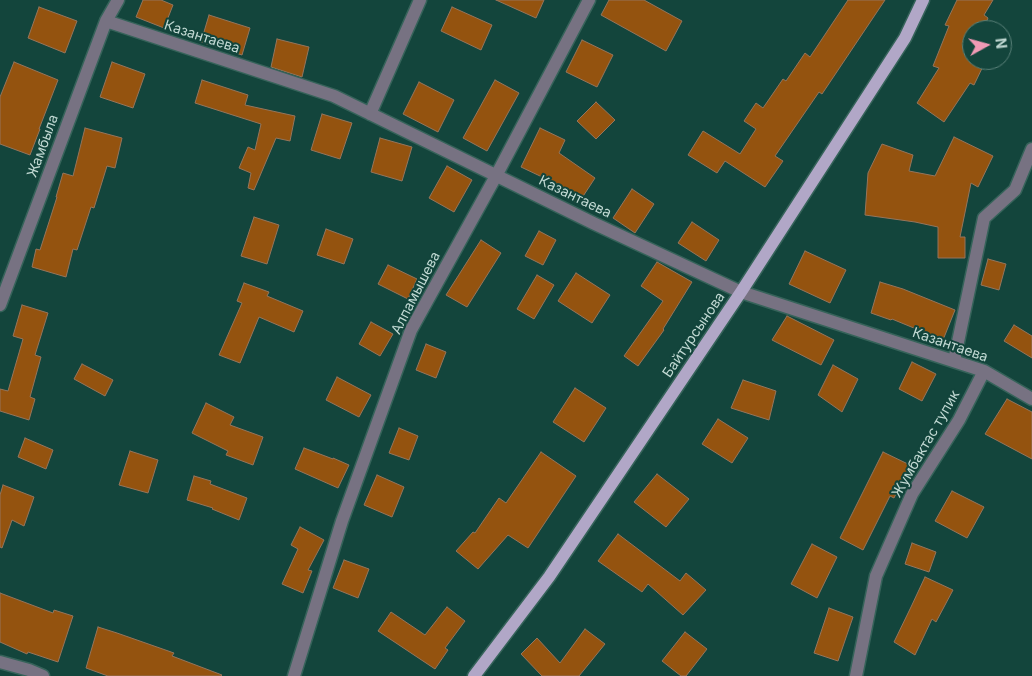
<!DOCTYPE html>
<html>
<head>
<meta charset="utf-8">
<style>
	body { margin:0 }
	#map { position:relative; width:1032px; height:676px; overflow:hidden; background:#13453c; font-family:Inter,sans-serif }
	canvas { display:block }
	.north { position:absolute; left:962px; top:20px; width:50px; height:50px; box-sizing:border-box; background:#13453c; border:1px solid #598078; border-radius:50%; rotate:83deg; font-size:14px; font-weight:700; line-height:20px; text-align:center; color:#c1d9d3 }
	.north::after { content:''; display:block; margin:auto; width:18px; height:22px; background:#f09ab5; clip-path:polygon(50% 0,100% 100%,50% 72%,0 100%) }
</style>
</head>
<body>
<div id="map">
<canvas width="1032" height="676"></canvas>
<div class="north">N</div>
</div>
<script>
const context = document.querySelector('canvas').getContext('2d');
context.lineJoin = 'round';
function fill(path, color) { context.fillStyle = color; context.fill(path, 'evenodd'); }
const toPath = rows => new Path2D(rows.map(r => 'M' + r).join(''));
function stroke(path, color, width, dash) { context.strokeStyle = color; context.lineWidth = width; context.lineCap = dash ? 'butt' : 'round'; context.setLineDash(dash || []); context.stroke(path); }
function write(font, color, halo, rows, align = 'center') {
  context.font = font + ' Inter,sans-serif'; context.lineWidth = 4; context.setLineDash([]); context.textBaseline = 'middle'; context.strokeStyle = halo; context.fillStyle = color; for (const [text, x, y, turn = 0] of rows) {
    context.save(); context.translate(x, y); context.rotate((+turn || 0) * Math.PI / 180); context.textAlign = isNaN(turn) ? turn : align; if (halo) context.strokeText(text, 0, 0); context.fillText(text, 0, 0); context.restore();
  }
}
const building = toPath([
	[143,0,161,0,173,5,164,28,136,17,143,0],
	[496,0,544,0,536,18,496,0],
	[609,0,644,0,682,21,666,51,601,15,609,0],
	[848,0,885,0,822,94,819,92,775,156,783,161,765,187,725,161,717,173,688,155,703,131,740,154,756,129,744,121,756,103,763,108,783,79,786,81,805,53,810,57,848,0],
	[957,0,993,0,984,15,988,18,983,30,972,30,972,60,981,60,985,62,974,85,970,83,944,122,917,103,939,68,933,66,949,26,945,25,957,0],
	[39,7,77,21,65,53,28,38,39,7],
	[452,7,492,25,481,50,441,31,452,7],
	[209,15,250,28,242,55,201,42,209,15],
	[277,39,309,47,302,77,271,67,277,39],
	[582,40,613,55,597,87,566,72,582,40],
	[14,62,58,80,39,129,40,129,30,155,0,144,0,97,14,62],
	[112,62,145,74,133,108,100,97,112,62],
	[202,80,248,95,245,105,295,116,290,141,276,138,254,190,248,188,251,173,239,168,248,147,255,150,261,124,195,103,202,80],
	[495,80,519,93,487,151,463,138,495,80],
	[419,82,454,100,438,132,403,114,419,82],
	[596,102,615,120,596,139,577,121,596,102],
	[322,114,352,123,340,159,311,150,322,114],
	[85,128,122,138,115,168,107,166,94,208,91,207,77,250,73,249,66,277,32,267,36,249,40,250,57,197,56,197,63,173,73,176,85,128],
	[540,128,565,140,559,153,595,178,578,204,556,189,559,185,521,167,540,128],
	[954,137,993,156,978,187,971,183,960,237,965,237,965,258,938,258,938,227,915,222,865,215,868,173,882,144,913,155,909,171,935,176,954,137],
	[380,138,412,147,402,181,371,172,380,138],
	[447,166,472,180,454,212,429,198,447,166],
	[632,189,654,204,635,233,613,218,632,189],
	[254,217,279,225,267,264,241,256,254,217],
	[692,222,719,240,706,261,678,243,692,222],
	[326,229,353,239,344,264,317,255,326,229],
	[539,231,556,240,543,265,525,256,539,231],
	[481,240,501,253,467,307,446,295,481,240],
	[805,251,846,270,830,303,789,284,805,251],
	[988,259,1006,264,999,290,981,285,988,259],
	[657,262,692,282,663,329,664,330,638,366,624,356,663,301,641,286,657,262],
	[388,265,417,279,408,299,378,284,388,265],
	[576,273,610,295,592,323,558,301,576,273],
	[537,275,554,285,534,319,517,309,537,275],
	[880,282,903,289,955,310,943,340,892,319,891,320,871,313,880,282],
	[244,283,269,292,267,296,303,311,294,332,259,317,240,363,219,355,242,303,237,301,244,283],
	[22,305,48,313,35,355,41,357,30,397,35,399,29,420,0,411,0,389,8,391,23,339,13,336,22,305],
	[787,316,834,340,821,365,772,340,787,316],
	[371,322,393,334,380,356,359,344,371,322],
	[1014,325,1032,336,1032,358,1004,341,1014,325],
	[426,344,446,352,436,378,416,370,426,344],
	[912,362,936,374,922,401,899,389,912,362],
	[82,364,113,380,105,396,74,379,82,364],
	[833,365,858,379,842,412,818,395,833,365],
	[337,377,371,395,359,417,326,400,337,377],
	[743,380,776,391,769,420,731,408,743,380],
	[575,388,606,408,584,442,553,422,575,388],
	[1007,399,1032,412,1032,459,985,434,1007,399],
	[206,403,234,417,230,425,263,437,253,465,226,455,228,451,192,433,206,403],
	[718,419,748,438,732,463,702,444,718,419],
	[399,428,418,436,409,460,389,453,399,428],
	[25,438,53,450,46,469,18,457,25,438],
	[304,448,333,459,333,458,349,465,338,488,295,469,304,448],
	[130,451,158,460,148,493,119,485,130,451],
	[541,452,576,476,528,548,508,535,478,569,456,551,473,532,475,533,499,498,506,503,541,452],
	[883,452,910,465,894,498,890,496,863,550,840,538,883,452],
	[657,474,689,499,666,527,634,502,657,474],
	[377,475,404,487,392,517,364,505,377,475],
	[194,476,211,481,210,484,247,498,239,520,212,509,213,508,187,500,194,476],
	[3,485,34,497,24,526,12,520,2,548,0,547,0,495,3,485],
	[952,491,984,507,967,538,935,521,952,491],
	[300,527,324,540,308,570,312,571,303,593,282,584,298,549,291,545,300,527],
	[618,534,680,581,686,573,706,590,683,615,648,584,642,592,598,561,618,534],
	[912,543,936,552,929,572,905,564,912,543],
	[812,544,837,557,817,598,791,584,812,544],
	[344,560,369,569,358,598,333,588,344,560],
	[925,577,953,590,936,622,932,619,915,655,894,642,911,607,925,577],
	[0,593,53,613,54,610,73,616,58,662,28,652,27,654,0,642,0,593],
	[447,607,465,621,445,648,448,650,435,669,378,631,391,612,425,635,447,607],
	[829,608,853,617,838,661,814,653,829,608],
	[98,627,117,633,174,653,172,656,222,675,221,676,108,676,86,668,98,627],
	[585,629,605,644,579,676,542,676,521,654,537,638,560,663,585,629],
	[685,632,707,649,686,676,681,676,662,661,685,632]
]);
fill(building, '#94530f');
stroke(building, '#95755c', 1);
const minor = toPath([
	[106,21,334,96,593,223,741,292,984,371,1032,399],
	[370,114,420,0],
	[0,305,106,21,118,0],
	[954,361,984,218,1015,190,1032,149],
	[0,662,29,670,43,676],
	[294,676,342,521,411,330,496,176,589,0],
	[856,676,876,576,912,494,959,420,984,371]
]);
const major = toPath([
	[474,676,549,577,741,292,905,38,923,0]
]);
stroke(minor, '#36635a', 15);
stroke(major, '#36635a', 15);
stroke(minor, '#777282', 12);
stroke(major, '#b1a7c7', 12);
write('14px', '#c1d9d3', '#13453c', [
	["Казантаева",202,37,18],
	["Жамбыла",43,146,-70],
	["Казантаева",575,197,26],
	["Алпамышева",416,293,-63],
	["Байтурсынова",694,335,-56],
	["Казантаева",950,345,19],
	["Жумбактас тупик",926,444,-60]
]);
</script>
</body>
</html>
